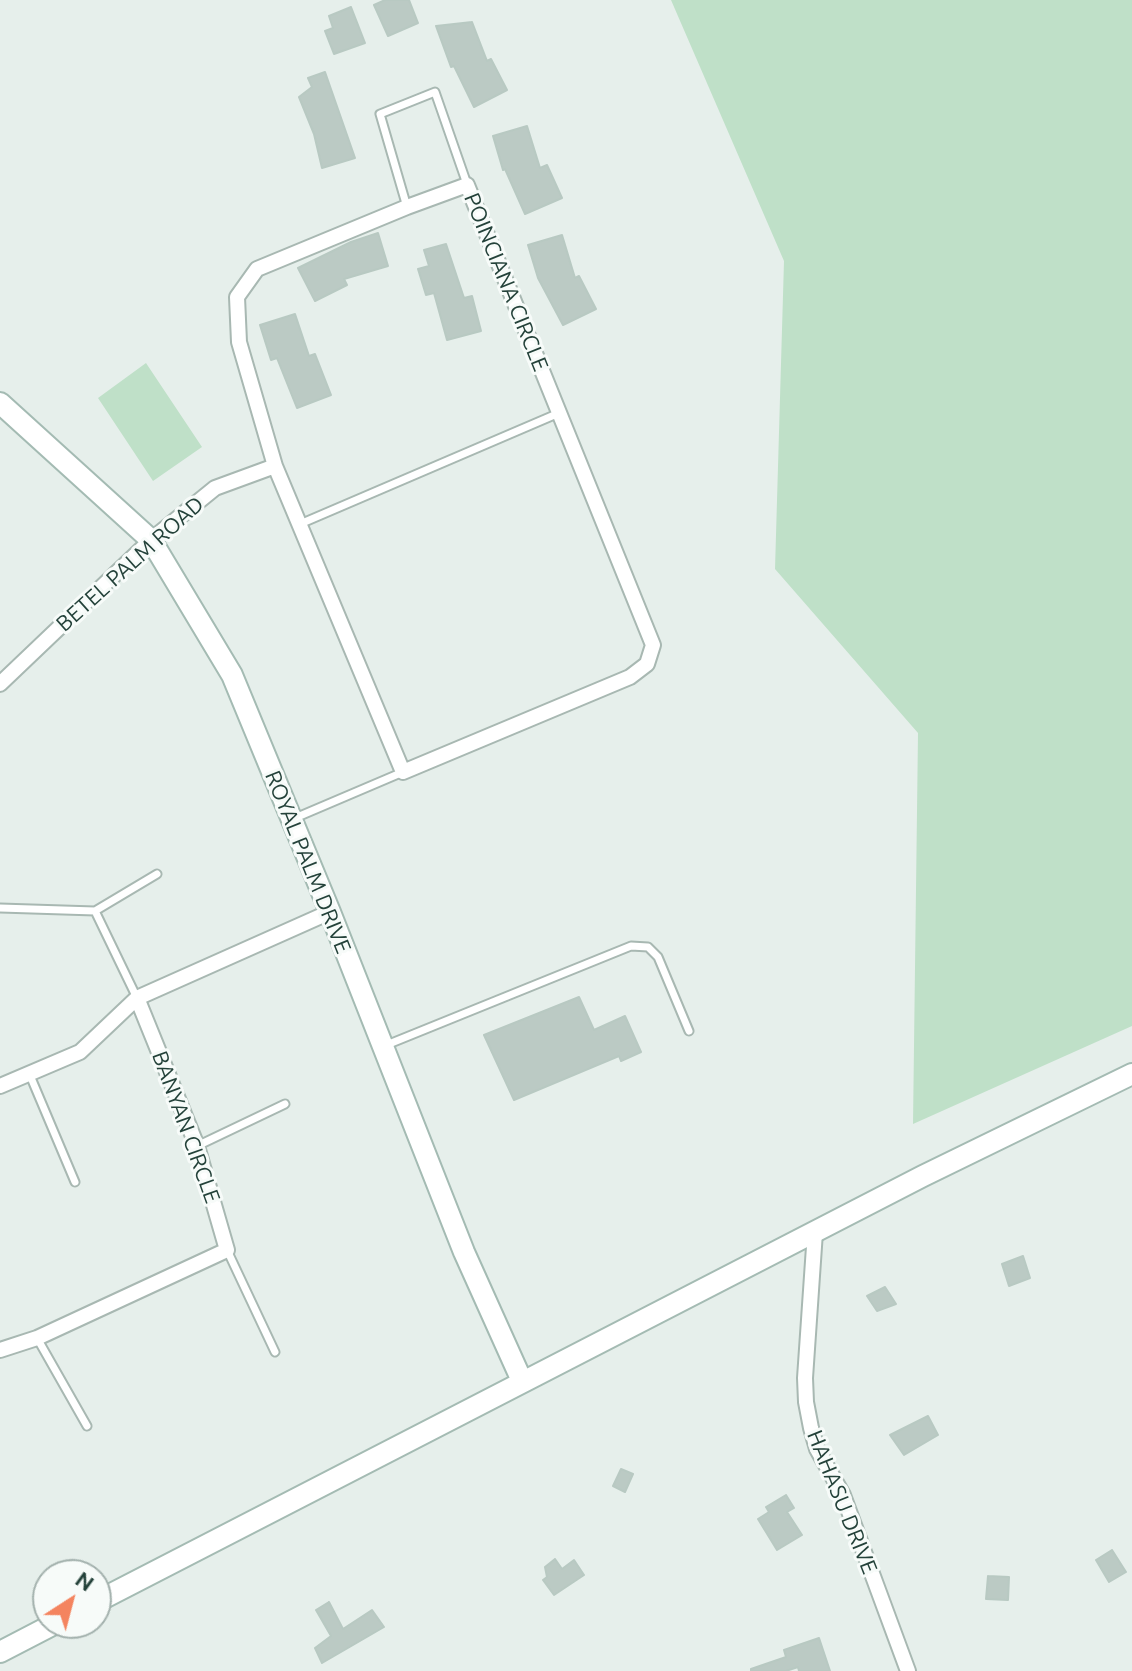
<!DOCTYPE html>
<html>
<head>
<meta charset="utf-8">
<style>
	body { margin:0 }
	#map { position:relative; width:1132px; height:1671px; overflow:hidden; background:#e6efeb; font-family:Ubuntu,sans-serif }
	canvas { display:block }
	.north { position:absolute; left:32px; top:1559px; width:80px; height:80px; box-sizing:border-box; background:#f7fbf9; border:2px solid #a3b1ad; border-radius:50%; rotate:36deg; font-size:22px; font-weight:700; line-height:32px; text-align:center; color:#24423a }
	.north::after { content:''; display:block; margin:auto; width:28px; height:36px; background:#f4845f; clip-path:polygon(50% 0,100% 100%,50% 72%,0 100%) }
</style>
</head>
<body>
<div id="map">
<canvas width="1132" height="1671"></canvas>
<div class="north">N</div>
</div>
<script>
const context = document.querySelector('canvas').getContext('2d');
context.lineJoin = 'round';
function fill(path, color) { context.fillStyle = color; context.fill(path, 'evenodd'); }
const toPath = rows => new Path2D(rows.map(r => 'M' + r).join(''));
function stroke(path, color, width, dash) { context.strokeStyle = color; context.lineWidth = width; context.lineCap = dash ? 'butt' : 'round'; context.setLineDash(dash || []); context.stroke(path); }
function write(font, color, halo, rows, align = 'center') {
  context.font = font + ' Ubuntu,sans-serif'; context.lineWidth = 6; context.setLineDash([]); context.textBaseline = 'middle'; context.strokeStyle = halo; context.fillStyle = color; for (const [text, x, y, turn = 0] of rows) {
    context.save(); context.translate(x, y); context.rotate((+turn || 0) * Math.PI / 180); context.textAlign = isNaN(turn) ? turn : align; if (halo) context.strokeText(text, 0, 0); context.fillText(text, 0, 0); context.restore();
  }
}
fill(toPath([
	[671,0,1132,0,1132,1026,913,1124,918,733,775,569,784,261],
	[146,363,202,447,153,481,98,398]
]), '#bfe0c8');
const building = toPath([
	[385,0,409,0,418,23,388,36,374,5,385,0],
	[351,7,365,43,334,54,325,31,333,28,329,16,351,7],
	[472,22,487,61,491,59,507,90,474,107,454,66,451,67,436,26,472,22],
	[325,72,355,158,322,168,314,134,299,97,312,87,308,78,325,72],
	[527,126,540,168,547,165,562,198,525,214,505,169,503,170,493,136,527,126],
	[378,233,388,266,344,279,347,285,315,301,298,268,351,242,378,233],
	[562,235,575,278,579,276,596,309,563,325,538,278,528,245,562,235],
	[446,244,464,298,472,296,481,331,447,340,434,293,426,295,418,269,429,266,424,250,446,244],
	[295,314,309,356,315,354,331,395,297,408,277,358,271,360,260,325,295,314],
	[579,997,594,1030,625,1016,641,1052,621,1061,619,1056,514,1100,484,1035,579,997],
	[1023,1256,1030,1278,1009,1286,1002,1264,1023,1256],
	[885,1287,896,1304,877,1311,867,1296,885,1287],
	[928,1416,938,1435,904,1455,890,1435,928,1416],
	[621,1469,633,1474,625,1492,613,1486,621,1469],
	[786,1495,794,1508,787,1512,802,1535,777,1550,758,1519,769,1512,766,1507,786,1495],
	[1112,1550,1126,1572,1109,1582,1096,1560,1112,1550],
	[555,1559,562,1569,574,1560,584,1575,554,1595,543,1580,547,1577,545,1567,555,1559],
	[988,1576,1009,1577,1008,1600,986,1599,988,1576],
	[329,1602,343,1629,372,1610,384,1627,322,1663,315,1648,331,1636,316,1610,329,1602],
	[819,1638,830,1671,799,1671,798,1667,786,1671,751,1671,751,1669,786,1657,784,1650,819,1638]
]);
fill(building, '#bbcac4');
stroke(building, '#b8c9c2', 2);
const lane = toPath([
	[407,207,380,114,435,92,467,184],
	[300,524,559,413],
	[295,818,403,772],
	[0,908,95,911],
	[137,998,95,911,157,874],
	[384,1046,631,946,648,947,658,957,689,1031],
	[29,1073,75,1182],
	[197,1146,285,1104],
	[227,1250,275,1352],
	[37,1338,87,1426]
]);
const street = toPath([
	[467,185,653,645,647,664,630,677,403,772,275,466,239,342,237,297,257,269,407,207,467,185],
	[0,684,151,540,215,488,275,466],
	[0,1086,80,1052,137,998,330,912],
	[815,1232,805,1378,806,1402,811,1428,817,1449,843,1495,908,1671],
	[0,1350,37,1338,227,1250,197,1146,137,998]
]);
const secondary = toPath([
	[0,403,151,540,232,675,330,912,464,1252,522,1381],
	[96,1602,923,1176,1132,1074],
	[0,1652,56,1623]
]);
stroke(lane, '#a8b8b2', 11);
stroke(street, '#a8b8b2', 18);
stroke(secondary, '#a4bbb3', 24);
stroke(lane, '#fff', 7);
stroke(street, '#fff', 14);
stroke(secondary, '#fff', 20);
write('22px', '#24423a', '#f7fbf9', [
	["POINCIANA CIRCLE",506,282,68],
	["BETEL PALM ROAD",130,564,-42],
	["ROYAL PALM DRIVE",308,862,68],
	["BANYAN CIRCLE",186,1127,70],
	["HAHASU DRIVE",842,1502,68]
]);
</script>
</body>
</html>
